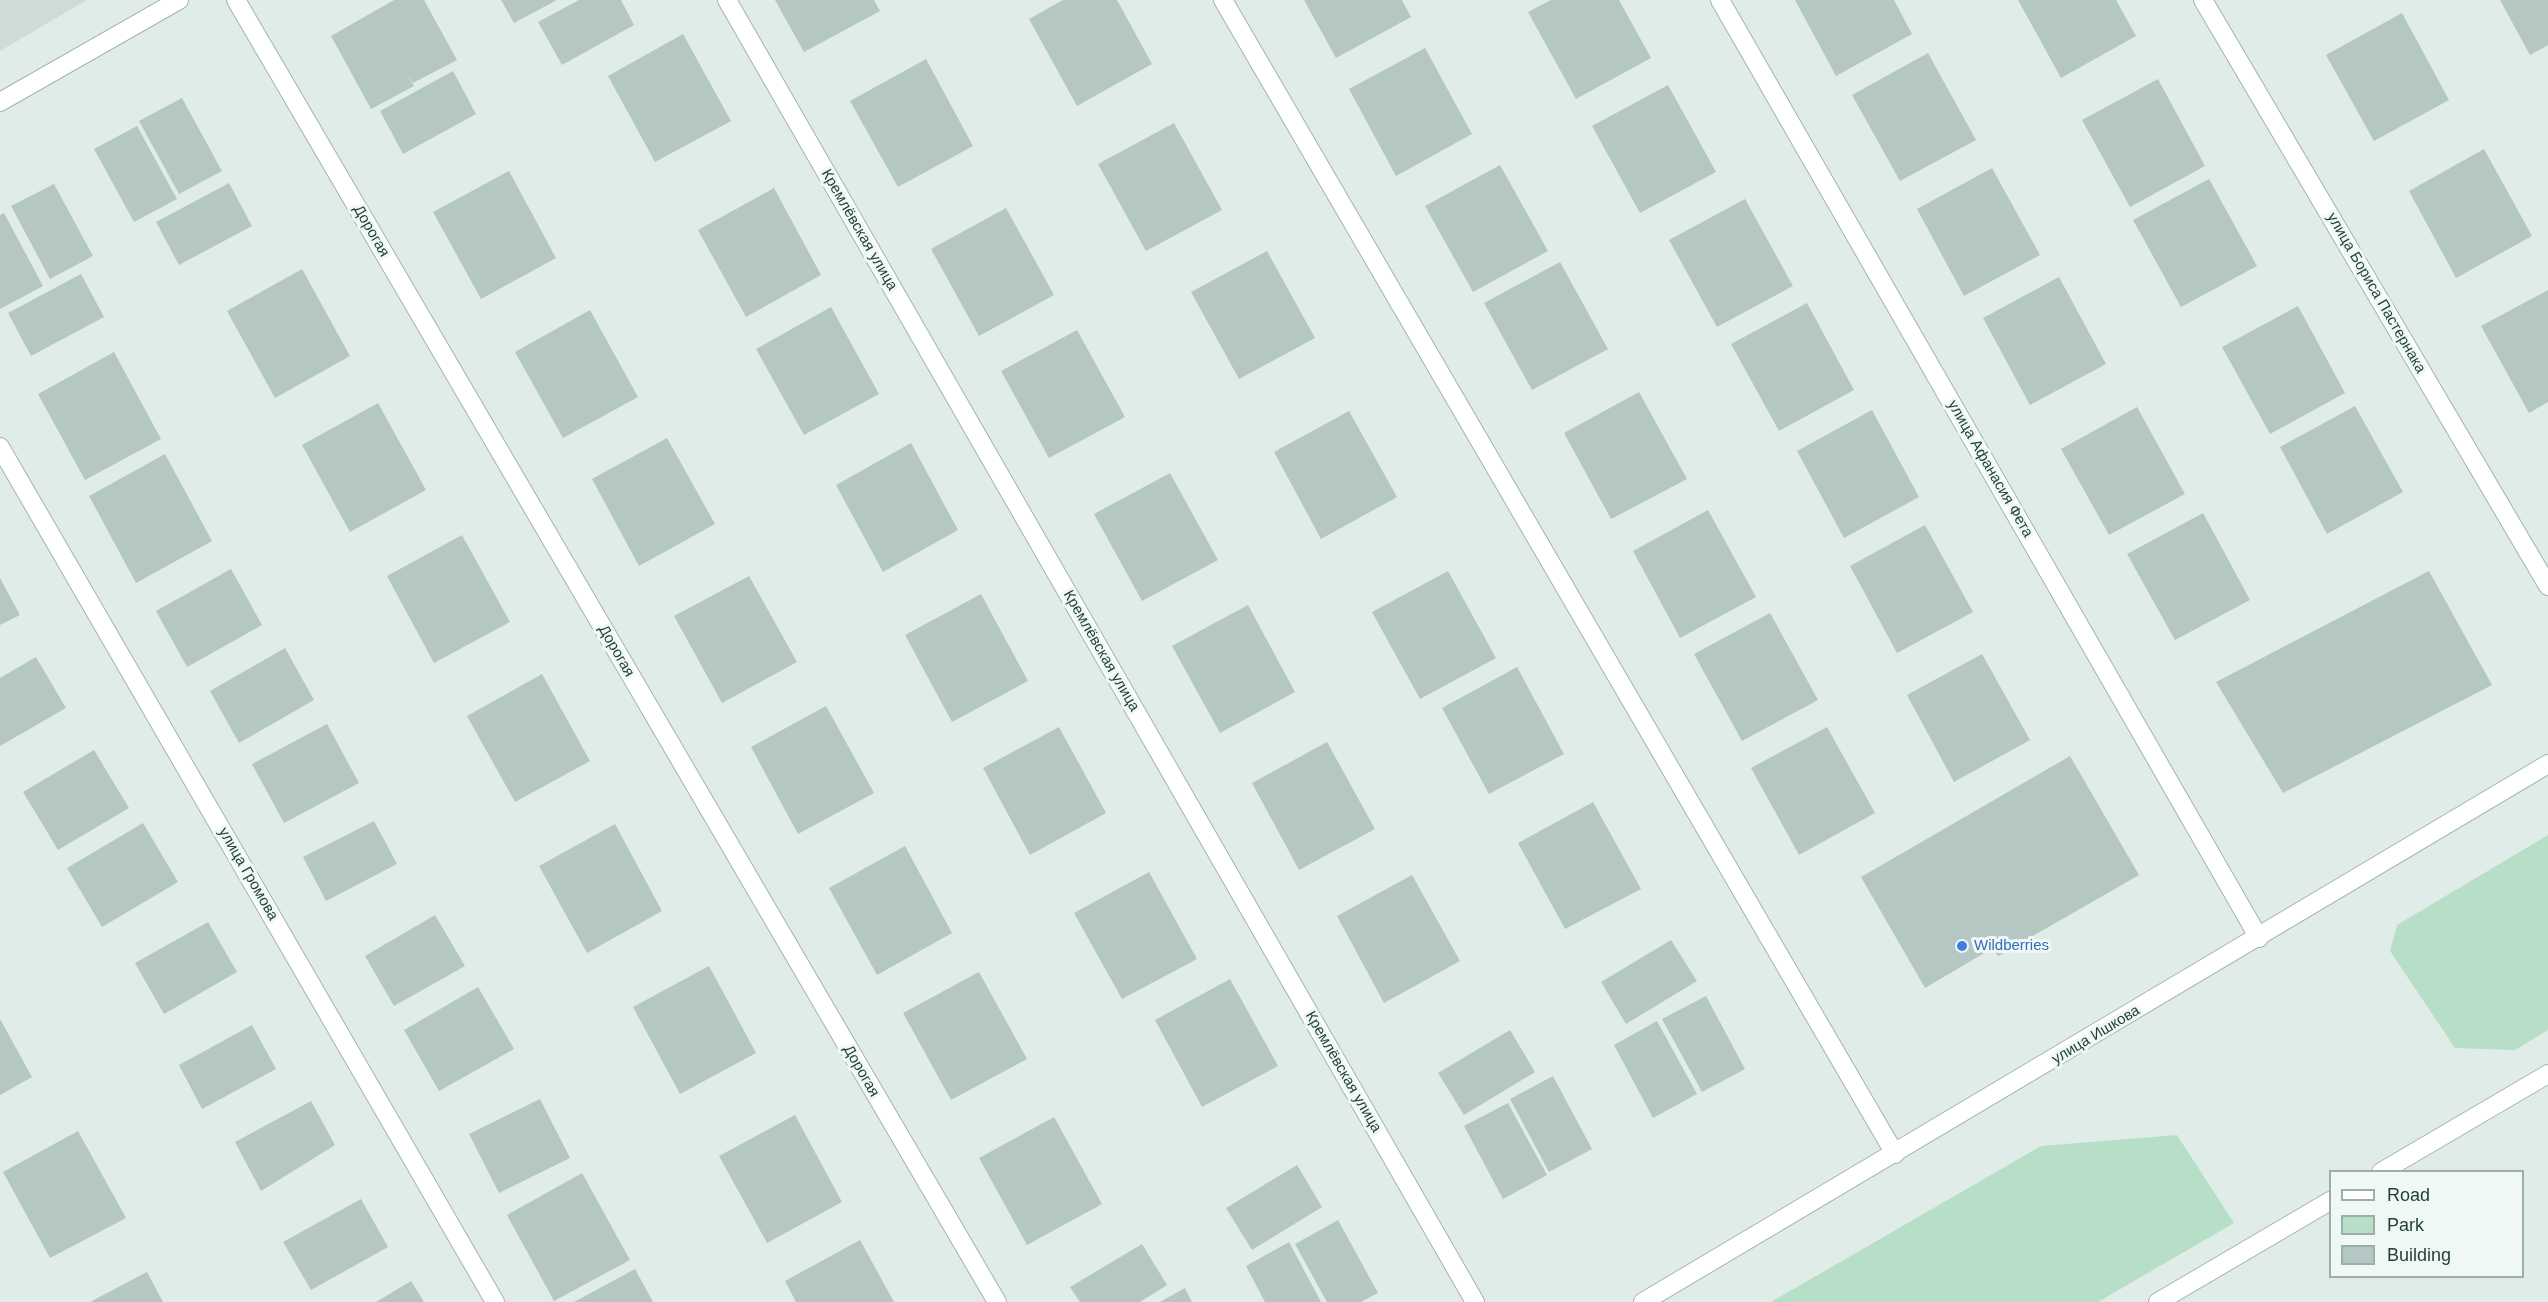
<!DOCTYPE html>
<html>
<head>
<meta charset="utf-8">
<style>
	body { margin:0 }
	#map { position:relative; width:2548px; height:1302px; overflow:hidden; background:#e0ece8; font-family:Arial,sans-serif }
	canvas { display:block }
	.legend { position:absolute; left:2329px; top:1170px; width:195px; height:108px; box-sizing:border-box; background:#f0f8f6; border:2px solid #9caeab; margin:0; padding:8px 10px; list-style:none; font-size:18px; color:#1f3e3a }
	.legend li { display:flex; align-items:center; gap:12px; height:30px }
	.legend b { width:30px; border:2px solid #9caeab }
</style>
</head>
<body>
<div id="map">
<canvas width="2548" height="1302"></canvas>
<ul class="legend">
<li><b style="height:8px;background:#fff"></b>Road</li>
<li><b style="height:16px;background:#b7dfc7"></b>Park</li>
<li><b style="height:16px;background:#b5c7c2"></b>Building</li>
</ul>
</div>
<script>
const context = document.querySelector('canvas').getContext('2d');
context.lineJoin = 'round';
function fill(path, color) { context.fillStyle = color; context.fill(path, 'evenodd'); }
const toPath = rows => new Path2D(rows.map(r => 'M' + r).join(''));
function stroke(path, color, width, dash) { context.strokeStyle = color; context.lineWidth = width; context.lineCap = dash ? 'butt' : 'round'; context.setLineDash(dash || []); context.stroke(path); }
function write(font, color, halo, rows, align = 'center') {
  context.font = font + ' Arial,sans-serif'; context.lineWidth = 6; context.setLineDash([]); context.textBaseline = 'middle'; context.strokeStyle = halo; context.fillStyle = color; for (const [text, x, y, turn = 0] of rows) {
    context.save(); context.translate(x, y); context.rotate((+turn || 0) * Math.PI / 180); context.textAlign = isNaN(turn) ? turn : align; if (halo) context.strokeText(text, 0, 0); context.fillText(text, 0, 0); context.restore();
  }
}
fill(toPath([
	[0,0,87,0,0,51]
]), '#cedcd8');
fill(toPath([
	[2548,835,2548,1030,2515,1050,2455,1048,2390,951,2397,925],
	[2177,1135,2234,1223,2098,1302,1771,1302,2041,1146]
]), '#b7dfc7');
fill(toPath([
	[394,0,424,0,457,60,413,83,406,72,414,86,371,109,331,36],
	[501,0,557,0,514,23],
	[579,0,621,0,634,25,562,65,538,22],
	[775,0,874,0,880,11,804,52],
	[1063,0,1117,0,1152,64,1077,106,1029,19],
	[1304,0,1402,0,1411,17,1336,58],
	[1551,0,1619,0,1651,58,1576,99,1528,12],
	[1795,0,1894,0,1912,34,1836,76],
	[2018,0,2116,0,2136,36,2061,78],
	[2500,0,2548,0,2548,45,2530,55],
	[2402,13,2449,100,2374,141,2326,55],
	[683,34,731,121,655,162,608,76],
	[1425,48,1472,134,1396,176,1349,89],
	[1928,53,1976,140,1900,181,1852,95],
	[926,59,973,146,898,187,850,101],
	[453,71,476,114,403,154,380,111],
	[2158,79,2205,166,2130,207,2082,120],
	[1668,85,1716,172,1640,213,1592,126],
	[182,98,222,171,179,194,139,121],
	[1174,123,1222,210,1146,251,1098,164],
	[137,126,177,199,134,222,94,149],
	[2484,149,2532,236,2456,278,2409,191],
	[1500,165,1548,251,1473,292,1425,206],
	[1992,168,2040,255,1964,296,1917,209],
	[509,171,556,258,481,299,433,212],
	[2209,179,2257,266,2181,307,2133,220],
	[229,183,252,226,179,265,156,222],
	[54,184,93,256,50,279,11,206],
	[774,188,821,275,746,317,698,230],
	[1745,199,1793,286,1717,327,1669,240],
	[1006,208,1054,295,979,336,931,249],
	[4,213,43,286,0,309,0,215],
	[1267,251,1315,338,1239,379,1191,292],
	[1560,262,1608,349,1532,390,1484,303],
	[302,269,350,356,275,398,227,311],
	[81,274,104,317,31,356,8,313],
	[2059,277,2106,364,2030,405,1983,318],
	[2548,290,2548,402,2529,413,2481,326],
	[1807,303,1854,390,1779,431,1731,344],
	[2298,306,2345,393,2270,434,2222,347],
	[831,307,879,394,804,435,756,349],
	[590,310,638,397,563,438,515,352],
	[1077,330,1125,417,1049,458,1001,371],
	[114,352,161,439,85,480,38,394],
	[1639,392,1687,479,1611,519,1564,433],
	[378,403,426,490,350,532,302,445],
	[2355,406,2403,492,2327,534,2280,447],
	[2137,407,2185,494,2109,535,2061,449],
	[1872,410,1919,497,1844,538,1797,451],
	[1349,411,1397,497,1321,539,1274,452],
	[667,438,715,524,639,566,592,479],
	[911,443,958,530,883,572,836,485],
	[165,454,212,541,136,583,89,496],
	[1170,473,1218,560,1142,601,1094,514],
	[1708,510,1756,597,1680,638,1633,551],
	[2203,513,2250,600,2175,640,2127,554],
	[1925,525,1973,612,1897,653,1850,566],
	[462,535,510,622,434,663,387,576],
	[231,569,262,625,187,667,156,611],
	[1448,571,1496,658,1420,699,1372,612],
	[2429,571,2492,685,2283,793,2216,682],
	[749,576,797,662,722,703,674,616],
	[0,578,20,615,0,625],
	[981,594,1028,681,952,722,905,635],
	[1248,605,1295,692,1220,733,1172,646],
	[1770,613,1818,700,1742,741,1694,654],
	[285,648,314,700,239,743,210,691],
	[1982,654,2030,740,1954,782,1907,695],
	[36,657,66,708,0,746,0,678],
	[1517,667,1564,754,1489,794,1442,708],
	[542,674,590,761,515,802,467,716],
	[826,706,874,793,798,834,751,747],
	[327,724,359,783,284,823,252,764],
	[1059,727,1106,813,1030,855,983,768],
	[1827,727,1875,813,1799,855,1751,768],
	[1327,742,1375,829,1299,870,1252,783],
	[94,750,129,808,58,850,23,792],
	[2070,756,2139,875,1998,956,1993,948,1925,988,1861,877],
	[1593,802,1641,889,1565,929,1518,843],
	[374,821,397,864,326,901,303,857],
	[143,823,178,882,102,927,67,868],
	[615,824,662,911,587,953,539,866],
	[905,846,952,933,877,975,829,888],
	[1149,872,1197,959,1122,999,1074,913],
	[1412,875,1460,961,1384,1003,1337,916],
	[435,915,465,966,394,1006,365,956],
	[208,922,237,972,164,1014,135,963],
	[1671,940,1697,981,1626,1024,1601,982],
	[709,966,756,1053,680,1094,633,1007],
	[979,972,1027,1059,951,1100,903,1013],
	[1230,979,1278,1066,1202,1107,1155,1020],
	[478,987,514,1049,439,1091,404,1030],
	[1706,996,1745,1069,1702,1092,1662,1019],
	[0,1019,32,1077,0,1095],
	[1657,1021,1697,1094,1653,1118,1614,1045],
	[252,1025,276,1069,202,1109,179,1065],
	[1510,1030,1535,1072,1464,1115,1438,1073],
	[1553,1076,1592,1149,1549,1172,1510,1099],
	[540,1099,570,1158,499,1193,469,1134],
	[311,1101,335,1145,261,1191,235,1142],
	[1508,1103,1547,1175,1503,1199,1464,1126],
	[795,1115,842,1202,767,1243,719,1156],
	[1054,1117,1102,1204,1027,1245,979,1158],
	[78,1131,126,1218,50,1258,3,1172],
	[1297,1165,1322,1207,1252,1250,1226,1208],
	[582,1173,630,1260,554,1301,507,1215],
	[361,1199,388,1247,311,1290,283,1242],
	[1338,1220,1378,1293,1361,1302,1327,1302,1295,1244],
	[860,1240,894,1302,796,1302,785,1281],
	[1289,1242,1321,1302,1265,1302,1246,1266],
	[1142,1244,1167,1285,1140,1302,1080,1302,1070,1287],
	[635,1269,653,1302,574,1302],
	[147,1272,163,1302,90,1302],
	[411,1281,424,1302,376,1302],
	[1185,1288,1192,1302,1160,1302]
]), '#b5c7c2');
const minor = toPath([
	[236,0,997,1302],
	[727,0,1475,1302],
	[1223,0,1895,1154],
	[1720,0,2259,938],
	[2203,0,2548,586],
	[0,102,179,0],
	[0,447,495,1302],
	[2381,1172,2548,1074],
	[1643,1302,2548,764],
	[2158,1302,2330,1201]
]);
stroke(minor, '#a2b4b0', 20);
stroke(minor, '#fff', 18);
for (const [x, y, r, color] of [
	[1962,946,6,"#3f7fe0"]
]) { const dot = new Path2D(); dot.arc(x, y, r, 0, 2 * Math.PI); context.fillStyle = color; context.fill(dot); stroke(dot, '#f0f8f6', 2); }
write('15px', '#1f3e3a', '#f0f8f6', [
	["Кремлёвская улица",859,230,60],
	["Дорогая",371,231,60],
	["улица Бориса Пастернака",2376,293,60],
	["улица Афанасия Фета",1990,469,60],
	["Дорогая",616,651,60],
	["Кремлёвская улица",1101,651,60],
	["улица Громова",248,874,60],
	["улица Ишкова",2096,1035,-31],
	["Дорогая",861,1071,60],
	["Кремлёвская улица",1343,1072,60]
]);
write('15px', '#366cbe', '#f0f8f6', [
	["Wildberries",1974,946]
], 'left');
</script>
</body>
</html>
